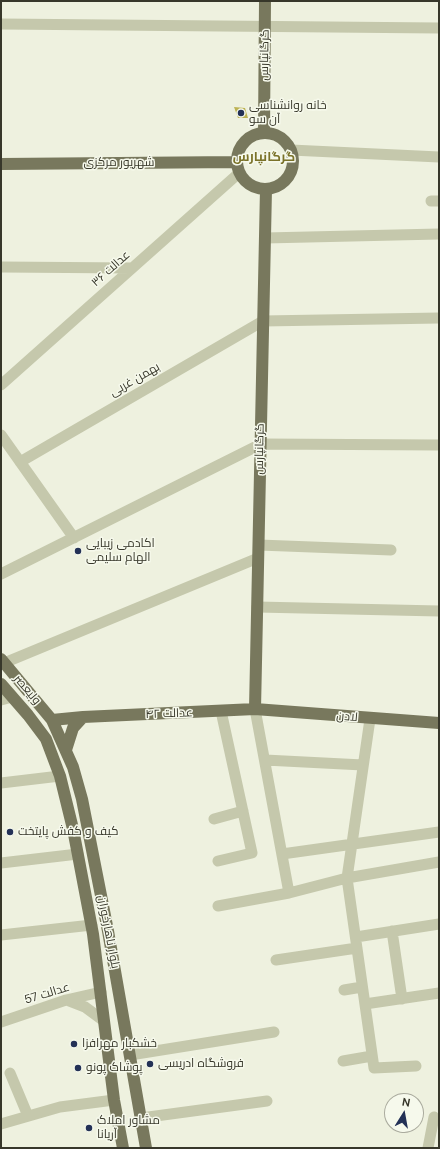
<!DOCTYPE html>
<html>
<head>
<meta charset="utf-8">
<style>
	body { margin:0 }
	#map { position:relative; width:440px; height:1149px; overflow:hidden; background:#eef1df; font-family:"DM Sans",sans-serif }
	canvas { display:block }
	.frame { position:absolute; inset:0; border:2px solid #37372a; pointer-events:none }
	.north { position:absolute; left:384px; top:1093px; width:40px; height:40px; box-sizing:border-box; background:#f6f9ec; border:1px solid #aaab9e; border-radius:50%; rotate:11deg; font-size:11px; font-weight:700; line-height:16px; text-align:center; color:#37372a }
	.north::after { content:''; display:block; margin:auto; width:14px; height:18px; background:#233156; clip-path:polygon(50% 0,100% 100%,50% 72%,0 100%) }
</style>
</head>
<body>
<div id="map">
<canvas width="440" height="1149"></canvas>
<div class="frame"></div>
<div class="north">N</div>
</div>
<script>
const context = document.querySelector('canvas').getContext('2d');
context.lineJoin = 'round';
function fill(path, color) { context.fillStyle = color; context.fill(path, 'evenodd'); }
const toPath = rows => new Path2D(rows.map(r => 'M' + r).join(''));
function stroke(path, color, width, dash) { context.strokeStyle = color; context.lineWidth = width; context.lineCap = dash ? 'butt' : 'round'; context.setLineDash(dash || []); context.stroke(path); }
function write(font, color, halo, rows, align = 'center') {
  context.font = font + ' "DM Sans",Cairo,sans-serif'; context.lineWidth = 3; context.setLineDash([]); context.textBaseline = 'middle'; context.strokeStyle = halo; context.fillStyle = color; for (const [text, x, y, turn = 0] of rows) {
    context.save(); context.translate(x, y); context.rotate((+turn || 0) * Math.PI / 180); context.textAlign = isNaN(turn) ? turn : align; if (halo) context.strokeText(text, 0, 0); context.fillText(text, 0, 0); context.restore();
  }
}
fill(toPath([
	[234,107,245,108,248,118,238,118]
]), '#bcb252');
stroke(toPath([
	[1,24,439,28],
	[291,150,439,157],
	[431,201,439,201],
	[265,238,439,234],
	[1,267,132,268],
	[1,385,239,173],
	[1,435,74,538],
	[20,462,263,321,439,318],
	[259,545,391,550],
	[1,574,261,444,439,445],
	[257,607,439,611],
	[4,663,258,558],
	[1,700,12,697],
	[255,709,289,893],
	[370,719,347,878,374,1068,416,1066],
	[265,760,363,765],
	[1,783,60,776],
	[214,819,243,811],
	[282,854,439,832],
	[218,861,252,853,221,711],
	[1,863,78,854],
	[218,906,289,893,347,878,439,862],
	[392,931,402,999],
	[1,935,92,925],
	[356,937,439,924],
	[276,960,357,948],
	[344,990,362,987],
	[67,1000,85,1007,104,1021],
	[365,1004,439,993],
	[1,1022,66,1000,101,992],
	[130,1055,274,1032],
	[343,1061,372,1056],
	[10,1073,28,1116],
	[141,1118,267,1101],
	[1,1124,60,1107,114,1100],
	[428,1148,434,1117]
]), '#c5c8ac', 11);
stroke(toPath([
	[264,133,265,1],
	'237 161a28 28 0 1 1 56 0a28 28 0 1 1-56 0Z',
	[1,164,237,162],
	[1,659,52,720,73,767,82,799,108,931,146,1148],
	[1,684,28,715,46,739,60,776,73,829,93,934,114,1100,123,1148],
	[255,709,266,189],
	[83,717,255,709,439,723],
	[52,720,83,717,73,728,66,750]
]), '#78785d', 12);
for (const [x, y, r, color] of [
	[241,113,4,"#233156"],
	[78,551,4,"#233156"],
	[10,832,4,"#233156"],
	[74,1044,4,"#233156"],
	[150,1064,4,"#233156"],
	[78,1068,4,"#233156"],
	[89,1128,4,"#233156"]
]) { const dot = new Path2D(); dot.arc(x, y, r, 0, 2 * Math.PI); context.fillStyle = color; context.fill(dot); stroke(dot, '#f6f9ec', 1.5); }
write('12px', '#37372a', '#f6f9ec', [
	["گرگانپارس",265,55,-89],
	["شهریور مرکزی",119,163],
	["عدالت ۳۶",111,269,-42],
	["بهمن غربی",135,380,-30],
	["گرگانپارس",260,449,-89],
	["ولیعصر",27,690,50],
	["عدالت ۴۲",169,714,-2],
	["لادن",347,717,5],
	["بلوار ناهارخوران",108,932,79],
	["عدالت 57",47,994,-17]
]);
write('12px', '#37372a', '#f6f9ec', [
	["خانه روانشناسی",249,106],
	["آن سو",249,120],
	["اکادمی زیبایی",86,544],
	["الهام سلیمی",86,558],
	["کیف و کفش پایتخت",18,832],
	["خشكبار مهرافزا",82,1044],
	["فروشگاه ادریسی",158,1064],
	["پوشاک پونو",86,1068],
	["مشاور املاک",97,1121],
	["آریانا",97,1135]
], 'left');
write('bold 13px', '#7a7229', '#f6f9ec', [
	["گرگانپارس",264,158]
]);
</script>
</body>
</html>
